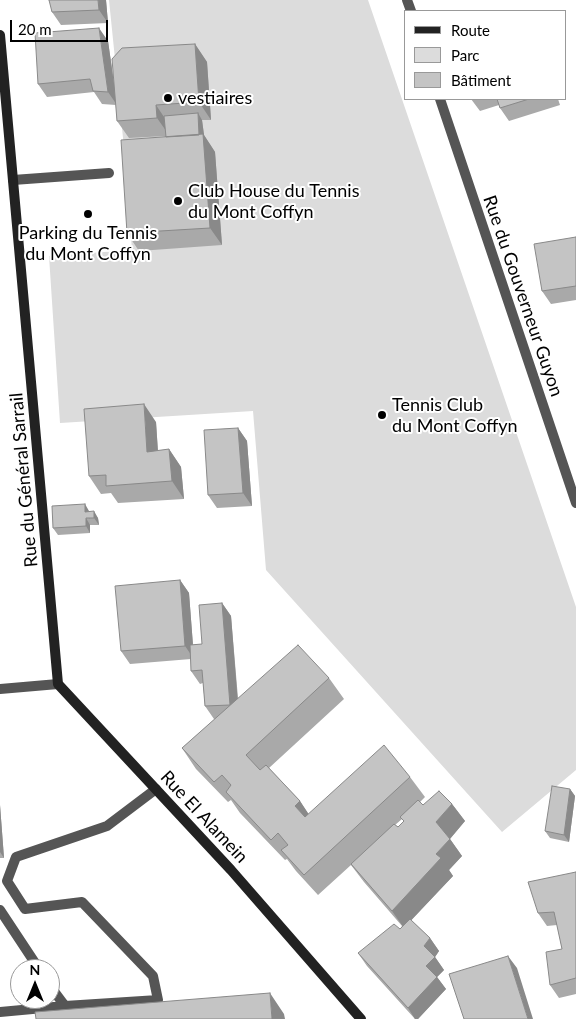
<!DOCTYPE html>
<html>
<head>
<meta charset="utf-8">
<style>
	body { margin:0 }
	#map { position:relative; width:576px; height:1019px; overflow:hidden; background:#fff; font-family:Lato,sans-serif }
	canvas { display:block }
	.legend { position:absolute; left:404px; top:10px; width:162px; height:90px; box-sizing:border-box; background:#fff; border:1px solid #999; margin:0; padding:6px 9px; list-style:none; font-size:15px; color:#000 }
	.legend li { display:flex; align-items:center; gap:10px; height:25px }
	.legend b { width:25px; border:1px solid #999 }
	.north { position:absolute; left:10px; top:959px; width:50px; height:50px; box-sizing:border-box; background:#fff; border:1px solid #999; border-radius:50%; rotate:0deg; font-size:14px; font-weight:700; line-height:20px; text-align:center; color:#000 }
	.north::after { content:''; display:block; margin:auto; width:18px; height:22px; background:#000; clip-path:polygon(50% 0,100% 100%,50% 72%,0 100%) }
	.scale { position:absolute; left:10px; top:20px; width:98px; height:22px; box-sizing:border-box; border:2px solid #000; border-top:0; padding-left:6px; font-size:15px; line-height:18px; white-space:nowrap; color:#000; -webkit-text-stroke:4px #fff; paint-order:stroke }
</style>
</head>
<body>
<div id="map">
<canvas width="576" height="1019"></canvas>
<ul class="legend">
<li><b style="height:6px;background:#222"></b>Route</li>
<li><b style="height:14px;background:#dcdcdc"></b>Parc</li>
<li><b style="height:14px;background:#c4c4c4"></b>Bâtiment</li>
</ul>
<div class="north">N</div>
<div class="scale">20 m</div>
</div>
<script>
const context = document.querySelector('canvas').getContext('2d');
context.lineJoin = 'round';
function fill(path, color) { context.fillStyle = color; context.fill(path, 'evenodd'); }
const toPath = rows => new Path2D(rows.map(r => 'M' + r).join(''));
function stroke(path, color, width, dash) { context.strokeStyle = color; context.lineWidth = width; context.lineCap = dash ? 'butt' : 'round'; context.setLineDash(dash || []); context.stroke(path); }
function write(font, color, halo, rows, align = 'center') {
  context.font = font + ' Lato,sans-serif'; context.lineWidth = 4; context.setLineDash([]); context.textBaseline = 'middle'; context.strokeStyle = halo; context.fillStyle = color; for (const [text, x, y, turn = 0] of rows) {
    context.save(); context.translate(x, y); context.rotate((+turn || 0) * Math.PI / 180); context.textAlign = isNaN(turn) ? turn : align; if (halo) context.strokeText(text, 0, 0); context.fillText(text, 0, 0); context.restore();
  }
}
fill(toPath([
	[109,0,368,0,576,607,576,770,502,832,266,570,253,411,60,423,49,256,132,250,123,138]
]), '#dcdcdc');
stroke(toPath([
	[13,180,109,173],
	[0,910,39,969],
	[50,986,65,1006,158,1000,153,976,82,902,25,909,7,881,16,857,107,826,156,789],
	[0,1012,65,1006]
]), '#555', 10);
stroke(toPath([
	[407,0,411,11],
	[440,99,576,503],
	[0,689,58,684]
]), '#555', 10);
stroke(toPath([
	[0,35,58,684,231,870,361,1019]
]), '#222', 10);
fill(toPath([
	[106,0,108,23,61,25,52,12],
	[108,41,114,82,195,44,207,62,211,120,202,120,204,135,215,152,222,245,139,251,127,233,165,136,129,138,117,121,116,105,102,104,94,92,47,97,38,84],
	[471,99,558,99,560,105,509,121,500,108,499,105,480,111],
	[576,237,576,300,551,304,542,291],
	[156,422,158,451,169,449,181,467,184,499,118,503,111,493,101,494,89,476],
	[238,428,247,441,252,506,217,508,208,495],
	[89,511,98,518,99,525,90,525,90,533,58,535,53,528],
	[180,580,189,593,193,645,202,644,222,603,231,616,238,698,329,678,344,699,269,768,300,801,308,814,410,777,425,797,420,802,423,805,452,804,465,821,450,839,462,856,449,870,453,876,411,920,430,938,439,951,435,957,444,970,437,977,446,989,418,1019,415,1019,367,966,358,953,400,929,402,926,364,882,351,865,318,895,296,871,287,859,285,860,240,813,231,800,228,802,196,769,182,748,215,719,214,719,205,706,203,683,200,684,191,671,191,659,130,664,121,651],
	[402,819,404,821,398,827,395,825],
	[570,789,575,796,569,842,550,838,545,831],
	[0,805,4,858,0,858],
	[576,872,576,994,559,998,550,985,562,949,557,925,547,926,538,913]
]), '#a9a9a9');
fill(toPath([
	[98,0,106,0,108,23,99,10],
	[99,28,108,41,117,105,108,92],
	[195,44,207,62,211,120,199,102],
	[156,105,168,123,169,135,157,118],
	[198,113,202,120,204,135,215,152,222,245,210,228,200,146],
	[144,404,156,422,159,469,147,452],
	[238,428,247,441,252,506,243,493],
	[169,449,181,467,184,499,172,481],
	[85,504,89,511,90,519,85,512],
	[94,511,98,518,99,525,94,518],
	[86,518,90,525,90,533,86,526],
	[180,580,189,593,194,659,185,646],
	[222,603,231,616,239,717,230,705],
	[570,789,575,796,569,842,564,835],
	[300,801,314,822,310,827,295,806],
	[452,804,465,821,449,840,436,822],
	[0,805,4,858,0,852],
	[450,839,462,856,449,870,453,876,404,928,392,911,436,854],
	[430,938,439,951,435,957,444,970,435,979,437,977,446,989,418,1019,415,1019,408,1008,426,966,424,946],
	[508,956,517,968,533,1019,528,1019],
	[270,993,284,1014,285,1019,272,1019]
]), '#898989');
const building = toPath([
	[49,0,98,0,99,10,52,12,49,0],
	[99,28,108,92,93,91,90,79,38,84,35,33,99,28],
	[195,44,199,102,156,105,157,118,117,121,112,59,122,48,195,44],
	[497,99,529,99,500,108,497,99],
	[198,113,199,135,166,137,164,116,198,113],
	[203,134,210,228,127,233,121,140,203,134],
	[576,237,576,286,542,291,534,244,576,237],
	[144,404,147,452,169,449,172,481,106,486,106,475,89,476,84,409,144,404],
	[238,428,243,493,208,495,204,430,238,428],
	[85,504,85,512,94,511,94,518,86,518,86,526,53,528,52,506,85,504],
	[180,580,185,646,121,651,115,586,180,580],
	[222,603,230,705,205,706,202,670,191,671,190,645,202,644,199,605,222,603],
	[298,645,329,678,246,755,260,770,266,765,300,801,295,806,305,817,384,745,410,777,304,875,281,850,288,845,278,833,271,840,226,792,231,785,222,775,214,782,182,748,298,645],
	[552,786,570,789,564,835,545,831,552,786],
	[439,791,452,804,436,822,450,839,436,854,441,858,392,911,351,864,394,824,398,827,404,821,400,817,418,800,423,805,439,791],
	[576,872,576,978,550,985,546,952,562,949,554,912,538,913,528,882,576,872],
	[410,919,430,938,424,946,435,957,426,966,437,977,408,1008,358,953,394,924,400,929,410,919],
	[508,956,528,1019,464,1019,449,974,508,956],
	[270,993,272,1019,36,1019,35,1012,270,993]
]);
fill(building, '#c4c4c4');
stroke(building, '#898989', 1);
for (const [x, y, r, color] of [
	[168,98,5,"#000"],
	[178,201,5,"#000"],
	[88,214,5,"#000"],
	[382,415,5,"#000"]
]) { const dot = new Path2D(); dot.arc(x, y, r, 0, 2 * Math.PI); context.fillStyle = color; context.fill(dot); stroke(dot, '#fff', 2); }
write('18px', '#000', '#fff', [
	["vestiaires",178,98],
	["Club House du Tennis",188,191],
	["du Mont Coffyn",188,212],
	["Parking du Tennis",88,233,"center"],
	["du Mont Coffyn",88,254,"center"],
	["Tennis Club",392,405],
	["du Mont Coffyn",392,426]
], 'left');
write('18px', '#000', '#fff', [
	["Rue du Gouverneur Guyon",523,296,71],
	["Rue du Général Sarrail",24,480,-95],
	["Rue El Alamein",204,817,47]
]);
</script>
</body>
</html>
